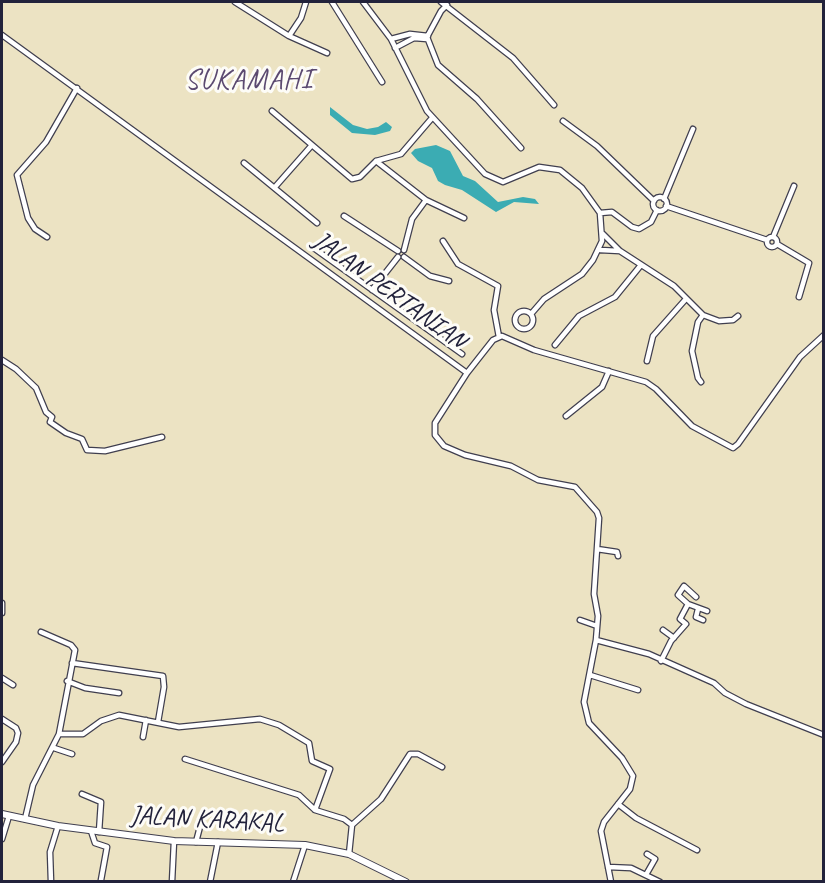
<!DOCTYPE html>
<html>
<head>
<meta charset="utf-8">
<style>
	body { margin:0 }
	#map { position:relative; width:825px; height:883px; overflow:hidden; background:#ece3c3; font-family:Caveat,sans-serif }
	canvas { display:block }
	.frame { position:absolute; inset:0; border:3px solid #22223b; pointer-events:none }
</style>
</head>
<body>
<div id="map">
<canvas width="825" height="883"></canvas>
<div class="frame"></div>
</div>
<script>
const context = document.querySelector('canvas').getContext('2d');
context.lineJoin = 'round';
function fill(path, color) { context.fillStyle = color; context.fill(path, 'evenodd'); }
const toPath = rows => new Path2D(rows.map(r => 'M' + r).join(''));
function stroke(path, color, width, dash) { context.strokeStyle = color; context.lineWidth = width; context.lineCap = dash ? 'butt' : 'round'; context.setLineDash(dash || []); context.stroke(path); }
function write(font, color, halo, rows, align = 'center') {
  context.font = font + ' Caveat,sans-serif'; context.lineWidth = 6; context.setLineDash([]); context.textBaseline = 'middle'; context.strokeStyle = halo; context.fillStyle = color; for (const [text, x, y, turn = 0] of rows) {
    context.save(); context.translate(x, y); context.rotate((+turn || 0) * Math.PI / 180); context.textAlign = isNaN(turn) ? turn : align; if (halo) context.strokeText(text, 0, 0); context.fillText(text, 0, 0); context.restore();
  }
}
fill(toPath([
	[330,107,353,125,367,129,378,127,386,122,392,127,390,131,375,135,352,133,330,115],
	[436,145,450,151,463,176,475,181,498,202,523,197,535,199,539,204,514,202,496,212,462,190,445,185,438,181,432,168,418,161,411,153,415,149]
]), '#3bacb3');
const street = toPath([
	[235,2,289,36,327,53],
	[332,2,382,82],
	[363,2,391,39,427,111,485,174,503,182,539,167,560,170,582,188,600,213,602,241,593,260,582,274,544,299,531,314],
	[441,2,513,58,554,105],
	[447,5,441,11,427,37,438,65,477,99,521,148],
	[2,35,467,373],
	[289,36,301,18,306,2],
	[391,39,410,34,428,36],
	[395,48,414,38,427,39],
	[272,111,352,179,360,177,376,161,401,154,432,118],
	[563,121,597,146,654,201],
	[376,161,426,200,464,218],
	[244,163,317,223],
	[275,187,312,145],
	'653 204a7 7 0 1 1 14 0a7 7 0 1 1-14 0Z',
	[664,199,693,129],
	[666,206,767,240],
	[600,213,612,212,632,227,639,229,651,222,657,210],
	[344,216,398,251],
	[603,234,620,251,674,286,703,315,719,321,733,320,738,316],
	'767 242a5 5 0 1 1 10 0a5 5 0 1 1-10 0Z',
	[47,237,35,229,28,218,17,175,46,142,77,88],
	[773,237,794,186],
	[443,241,458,264,498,286,494,310,499,337],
	[777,244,809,263,799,297],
	[315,249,462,354],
	[404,250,412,219,426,200],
	[600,250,620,251],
	[404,257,430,276,449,281],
	[372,290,398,257],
	'515 320a9 9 0 1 1 18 0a9 9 0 1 1-18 0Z',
	[555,345,579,316,615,297,641,265],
	[2,360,16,369,36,388,46,412,52,417,50,422,66,433,82,439,87,450,105,451,162,437],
	[647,361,653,336,685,300],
	[701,382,698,378,692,351,698,322,703,315],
	[566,416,602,387,609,371],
	[597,549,617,552,618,556],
	[2,603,2,613],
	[688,604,707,611],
	[698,609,696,617,703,620],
	[580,620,597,626],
	[663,630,674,638],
	[596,640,649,654,714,683,725,693,746,704,824,735],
	[661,661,671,641,686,624,680,619,688,604,678,595,684,586,696,597],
	[72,663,163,676,164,687,158,722],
	[590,675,638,690],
	[2,678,13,685],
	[67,681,85,688,119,693],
	[2,719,16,728,18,733,16,742,2,762],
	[59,734,83,734,101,721,119,715,179,727,260,719,279,725,309,743,312,761,330,769,315,810],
	[143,737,146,720],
	[54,748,72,754],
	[185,759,299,795,315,810,344,819,352,825,349,854],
	[82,794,101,802,99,832],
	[618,804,636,818,697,850],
	[25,819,33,785,59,734,75,650,71,645,41,632],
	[352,825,381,799,410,754,418,754,442,767],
	[91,831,95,843,107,847,101,880],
	[2,839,9,816],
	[196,842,202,819],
	[608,867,631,868,660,882],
	[647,873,655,859,647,854],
	[51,882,50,852,58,826],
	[172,882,174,841],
	[210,882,218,842],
	[293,882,305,845],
	[611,882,601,831,604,822,630,789,633,776,622,758,589,723,584,702,596,640,598,616,594,594,599,518,597,512,575,487,538,480,511,466,465,455,444,446,435,435,435,423,467,373,493,340,502,336,534,350,646,382,656,389,692,426,733,448,738,444,800,357,824,335]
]);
const secondary = toPath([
	[2,814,58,826,174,841,305,845,349,854,406,882]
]);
stroke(street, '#403f4f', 7);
stroke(secondary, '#403f4f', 8);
stroke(street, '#fff', 4.5);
stroke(secondary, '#fff', 6);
write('26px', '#22223b', '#fdfcf7', [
	["JALAN PERTANIAN",389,291,36],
	["JALAN KARAKAL",207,820,3]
]);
context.letterSpacing = '1.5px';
write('28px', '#5b4970', '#fdfcf7', [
	["SUKAMAHI",249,81]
]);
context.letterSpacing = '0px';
</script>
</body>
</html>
